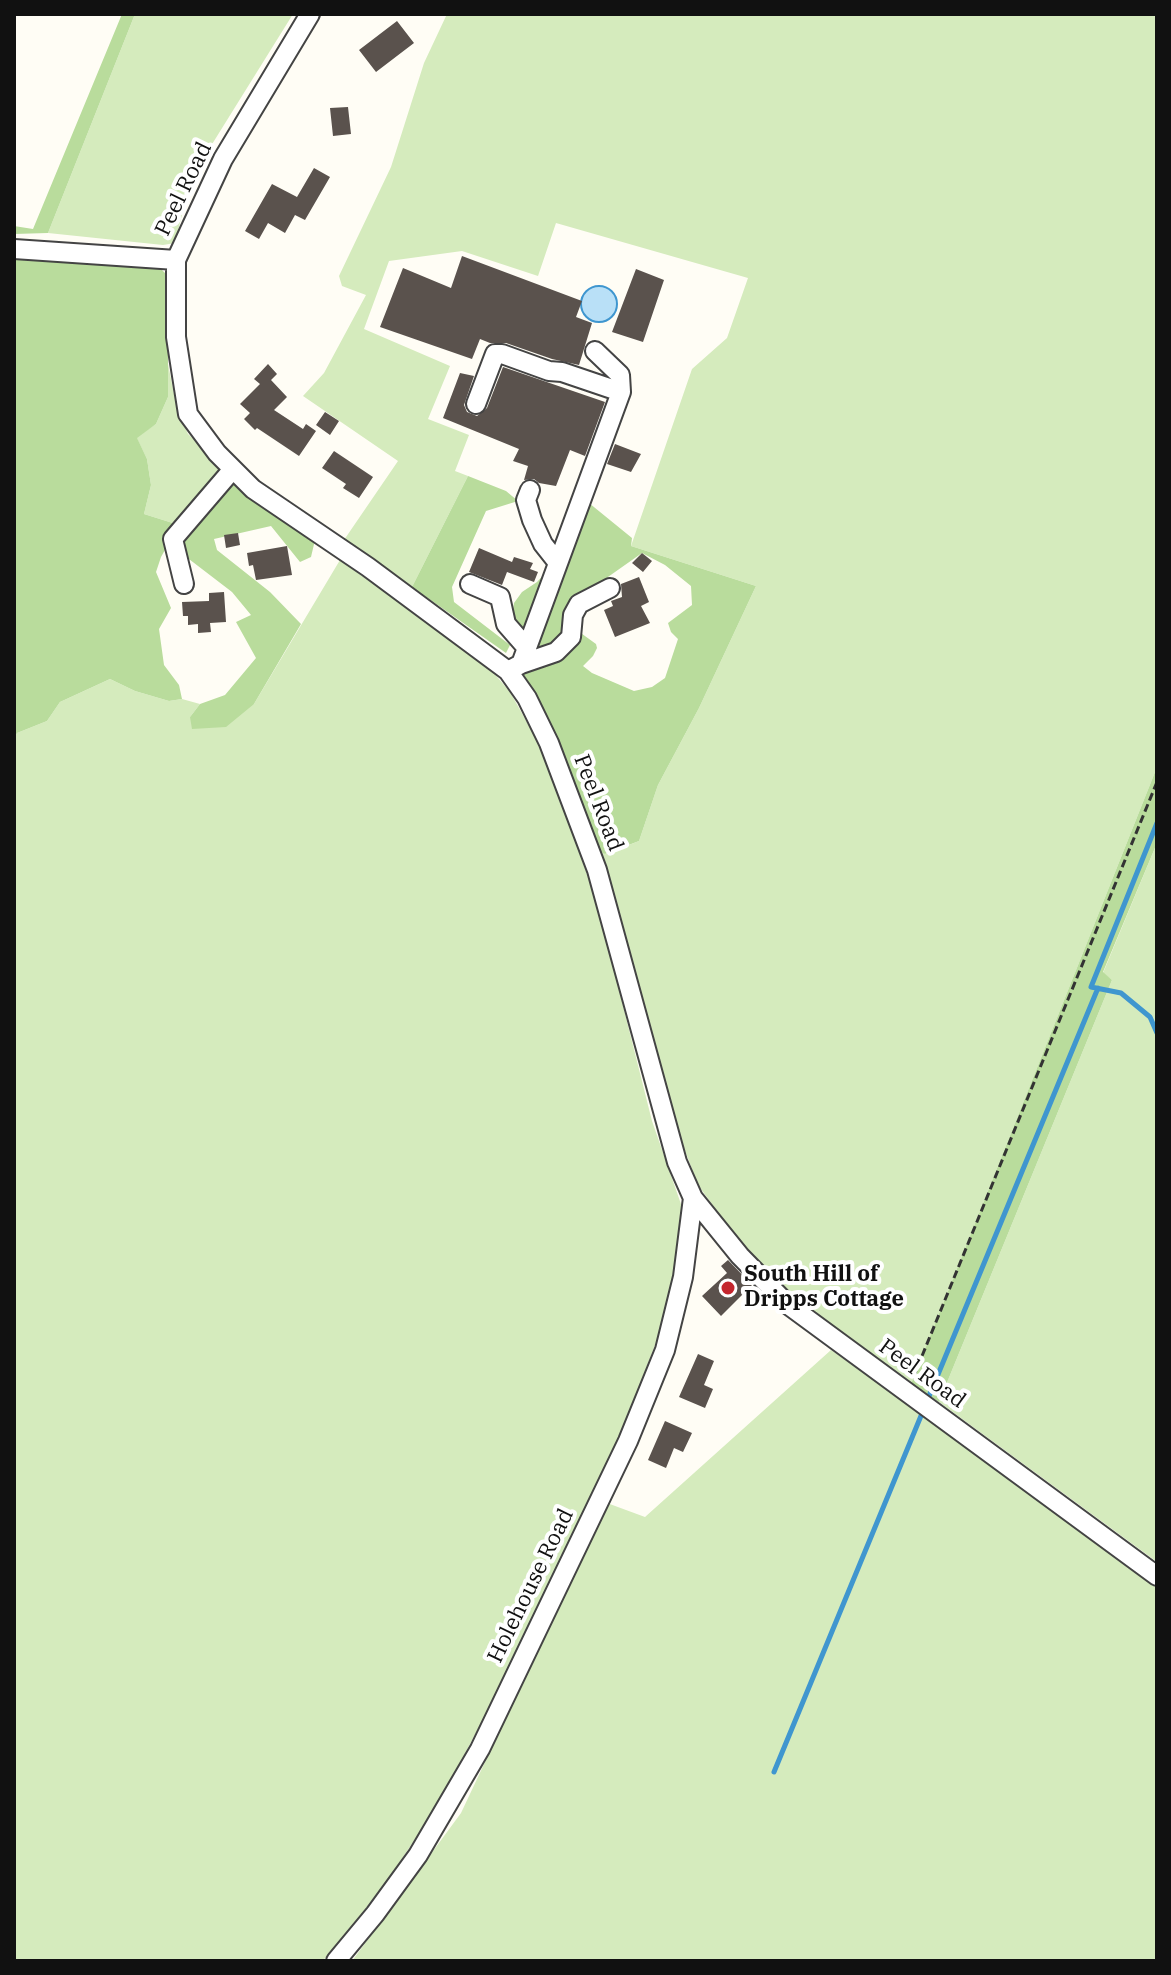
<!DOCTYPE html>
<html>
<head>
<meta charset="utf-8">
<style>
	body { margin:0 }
	#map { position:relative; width:1171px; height:1975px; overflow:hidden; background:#fffdf5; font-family:"IBM Plex Serif",serif }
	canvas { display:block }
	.frame { position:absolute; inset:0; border:16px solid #111; pointer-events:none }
</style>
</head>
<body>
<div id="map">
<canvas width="1171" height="1975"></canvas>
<div class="frame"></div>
</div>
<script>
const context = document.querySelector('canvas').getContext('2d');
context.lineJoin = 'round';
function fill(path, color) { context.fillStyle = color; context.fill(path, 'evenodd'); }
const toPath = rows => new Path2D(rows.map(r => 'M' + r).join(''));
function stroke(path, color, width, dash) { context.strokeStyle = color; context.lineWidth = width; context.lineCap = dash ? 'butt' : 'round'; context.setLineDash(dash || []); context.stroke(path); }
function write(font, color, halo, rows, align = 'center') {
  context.font = font + ' "IBM Plex Serif",serif'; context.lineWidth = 8; context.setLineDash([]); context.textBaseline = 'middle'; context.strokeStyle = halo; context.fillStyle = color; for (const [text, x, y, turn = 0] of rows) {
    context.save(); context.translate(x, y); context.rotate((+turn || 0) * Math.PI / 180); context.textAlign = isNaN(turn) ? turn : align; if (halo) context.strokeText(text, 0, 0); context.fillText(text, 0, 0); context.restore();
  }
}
fill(toPath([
	[135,14,293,14,191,178,175,243,163,245,48,233],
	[447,14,1152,14,1157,18,1157,767,911,1384,784,1291,738,1240,698,1185,678,1132,645,1008,599,851,606,854,639,841,658,785,699,708,756,586,631,546,692,369,727,338,748,278,556,223,538,276,462,251,389,261,364,329,450,366,428,419,469,435,455,471,468,476,412,587,344,540,398,461,303,396,324,373,366,295,342,286,339,276,391,167,424,63],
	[168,364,177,409,188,434,225,468,179,525,144,514,151,485,147,459,136,437,156,424,168,397],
	[340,560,487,665,510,692,542,749,597,902,652,1121,682,1207,672,1300,620,1437,525,1639,438,1805,393,1872,337,1947,322,1961,14,1961,14,740,17,733,47,721,60,702,110,679,135,691,169,701,182,699,200,704,190,717,254,704],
	[1157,843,1157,1562,939,1402,1112,980,1103,973],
	[831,1350,922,1413,1157,1588,1157,1961,352,1961,461,1813,607,1503,645,1517]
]), '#d5ebbd');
fill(toPath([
	[122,14,135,14,48,233,14,234,14,226,33,229],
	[14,258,146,267,161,269,168,276,168,397,156,424,137,438,147,459,151,485,144,514,179,525,161,557,156,572,171,608,159,629,164,665,179,685,182,699,169,701,135,691,110,679,60,702,47,721,17,733,14,740],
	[468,476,506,491,518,501,486,511,452,587,454,602,510,645,506,653,412,587],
	[233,481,315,540,311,557,300,562,271,526,214,539,217,550,270,592,301,624,254,704,226,727,192,729,190,717,200,704,225,695,256,658,236,622,251,615,232,592,185,556,181,541],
	[589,503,632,538,631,546,756,586,699,708,658,785,639,841,605,854,599,851,554,730,522,676],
	[642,553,665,565,691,586,692,605,668,623,671,632,678,639,665,678,652,687,634,691,592,673,583,666,593,656,597,648,596,644,567,623,571,603],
	[549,569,529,643,510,628,514,603,522,592,537,582],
	[1157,767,1157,843,1103,972,1112,980,939,1402,911,1384]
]), '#b9dc9c');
const water = toPath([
	'581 304a18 18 0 1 1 36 0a18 18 0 1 1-36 0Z'
]);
fill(water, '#b9e0f7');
stroke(water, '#3f96cf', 2);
stroke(toPath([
	[1157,823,1091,987,1121,993,1150,1017,1157,1033],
	[927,1401,1098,988],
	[774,1772,923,1411]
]), '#3f96cf', 5);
fill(toPath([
	[397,21,414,43,376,72,359,50],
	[348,107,351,134,333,136,330,108],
	[314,168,330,177,305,220,295,215,285,233,268,223,259,239,245,231,272,184,297,197],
	[462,256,582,301,576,317,592,323,579,365,552,359,506,343,490,343,480,339,472,359,380,327,403,268,451,288],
	[636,269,664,280,643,342,612,332],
	[268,364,277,374,271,380,287,397,274,410,303,429,306,424,316,431,299,456,257,428,255,430,244,419,250,413,240,404,260,384,254,379],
	[503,367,605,402,585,456,570,450,556,486,539,483,534,479,524,480,528,466,513,461,519,449,443,418,460,373,474,376,464,405,467,412,477,416,487,408],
	[325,412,339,421,330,435,316,425],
	[615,444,641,454,631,472,607,464],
	[334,451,373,477,359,498,343,488,346,484,322,468],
	[238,533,240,545,226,548,224,535],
	[287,546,292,575,256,580,253,565,249,566,247,553],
	[479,548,512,562,514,557,533,563,530,569,538,572,534,582,507,572,502,585,469,572],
	[642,553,652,561,643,572,632,563],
	[639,577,649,602,641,606,650,623,615,637,604,610,613,606,611,601,622,597,621,584],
	[224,592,226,622,210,623,211,632,198,633,198,624,188,625,188,616,183,616,182,602,209,601,209,593],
	[728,1260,752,1285,721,1316,702,1296,727,1273,721,1266],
	[698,1354,714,1361,704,1385,713,1389,705,1408,679,1397],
	[665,1421,692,1433,683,1452,674,1448,666,1468,648,1460]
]), '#5a524d');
const minor = toPath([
	[310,14,223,159,176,260,176,337,188,414,217,453,253,489,368,567,508,671,527,698,549,743,597,870,677,1162,693,1198,740,1256,787,1304,1157,1576],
	[14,249,176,260],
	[476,404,495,354,502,354,549,371,562,372,621,392],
	[530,490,526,500,532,520,543,544,558,563],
	[184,584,173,539,233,469],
	[470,584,500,597,506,624,527,648],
	[521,664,556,652,571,637,573,615,579,604,610,588],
	[508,671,521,664,621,392,620,375,595,351],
	[336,1961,375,1914,418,1855,480,1749,628,1441,665,1350,683,1277,693,1198]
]);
stroke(minor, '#444', 22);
stroke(toPath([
	[913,1378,1157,782]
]), '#333', 3, [8, 4]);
stroke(minor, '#fff', 18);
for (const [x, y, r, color] of [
	[728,1288,8,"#c4262e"]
]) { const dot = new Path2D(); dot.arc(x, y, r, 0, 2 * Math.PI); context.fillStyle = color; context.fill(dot); stroke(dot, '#fff', 3); }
write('22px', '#111', '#fff', [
	["Peel Road",184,189,-64],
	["Peel Road",598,803,69],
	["Peel Road",922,1374,36],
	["Holehouse Road",531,1586,-64]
]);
write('bold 22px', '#111', '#fff', [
	["South Hill of",744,1275],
	["Dripps Cottage",744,1300]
], 'left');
</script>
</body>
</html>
